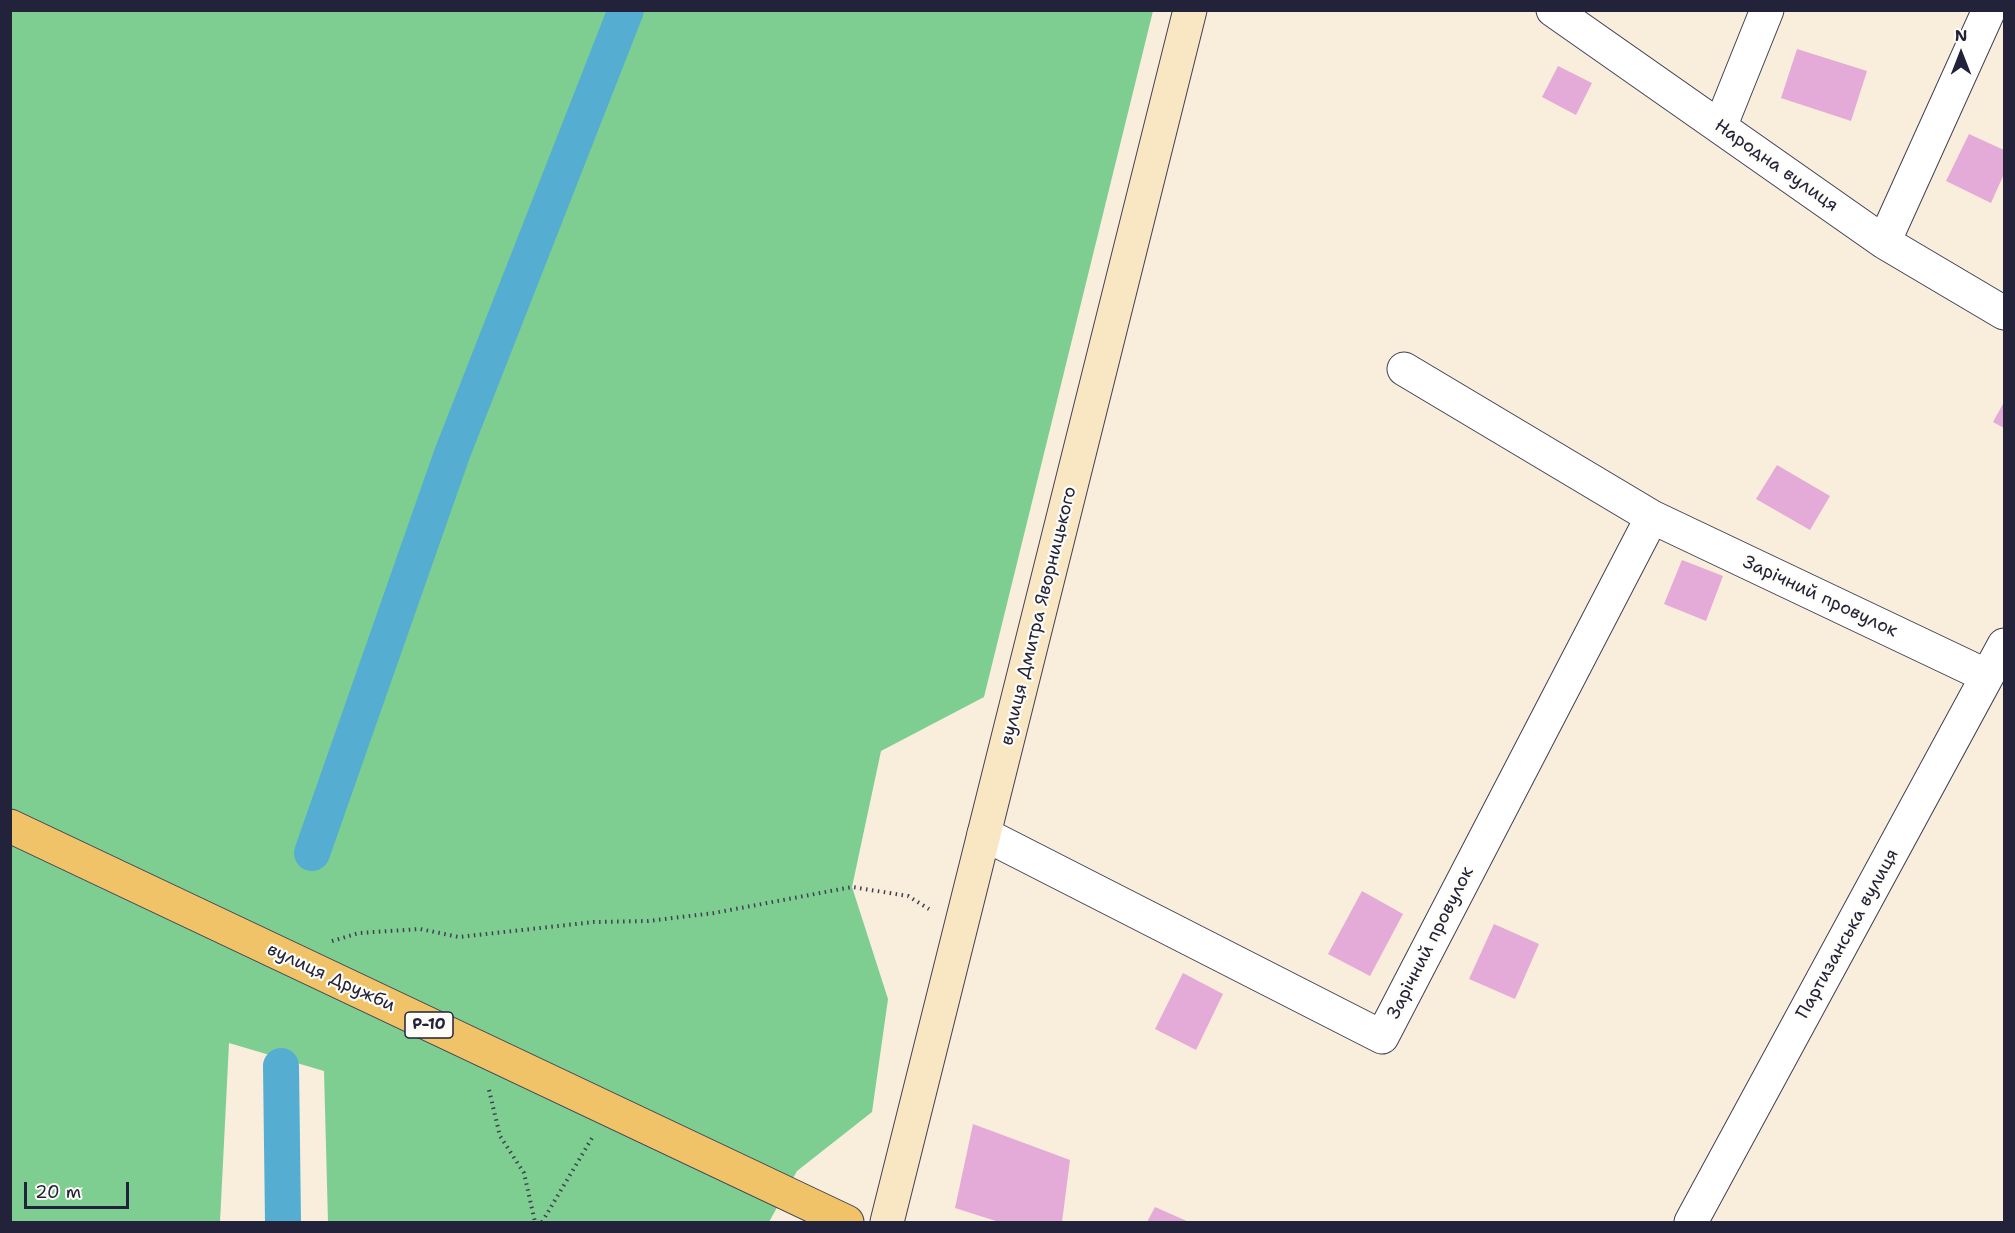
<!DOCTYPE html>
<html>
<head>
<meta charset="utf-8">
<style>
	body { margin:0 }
	#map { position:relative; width:2015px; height:1233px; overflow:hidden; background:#f9eddc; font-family:"Shantell Sans",sans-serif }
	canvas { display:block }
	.frame { position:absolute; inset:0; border:12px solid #22223b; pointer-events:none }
	.north { position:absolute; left:1931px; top:24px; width:60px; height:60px; -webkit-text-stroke:4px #fdfcf7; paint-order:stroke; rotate:0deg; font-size:16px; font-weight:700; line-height:24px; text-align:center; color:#22223b }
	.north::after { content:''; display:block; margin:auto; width:21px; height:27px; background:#22223b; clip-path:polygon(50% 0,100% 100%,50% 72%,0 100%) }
	.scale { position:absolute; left:24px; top:1182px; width:105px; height:27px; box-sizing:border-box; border:3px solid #22223b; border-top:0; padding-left:8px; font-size:18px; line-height:21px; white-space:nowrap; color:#22223b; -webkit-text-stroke:4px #fdfcf7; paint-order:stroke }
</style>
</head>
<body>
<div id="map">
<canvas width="2015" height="1233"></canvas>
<div class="frame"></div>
<div class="north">N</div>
<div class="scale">20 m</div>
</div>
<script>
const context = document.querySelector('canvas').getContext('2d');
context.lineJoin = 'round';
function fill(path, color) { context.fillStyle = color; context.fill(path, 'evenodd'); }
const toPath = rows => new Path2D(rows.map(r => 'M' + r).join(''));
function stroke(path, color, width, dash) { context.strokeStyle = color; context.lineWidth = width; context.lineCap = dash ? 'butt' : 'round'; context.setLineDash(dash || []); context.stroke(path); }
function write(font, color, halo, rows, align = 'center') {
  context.font = font + ' "Shantell Sans",sans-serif'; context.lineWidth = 4.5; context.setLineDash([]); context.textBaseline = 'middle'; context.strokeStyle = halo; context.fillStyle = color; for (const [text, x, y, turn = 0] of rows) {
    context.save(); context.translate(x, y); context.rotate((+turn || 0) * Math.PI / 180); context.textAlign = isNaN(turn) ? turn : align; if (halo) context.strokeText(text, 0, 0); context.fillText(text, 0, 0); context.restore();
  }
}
fill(toPath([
	[10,11,1153,11,984,697,881,751,852,887,888,999,872,1112,797,1171,769,1222,328,1222,324,1071,229,1043,220,1222,11,1222]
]), '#7dce90');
stroke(toPath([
	[312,853,452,454,626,10],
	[281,1066,283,1222]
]), '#55aed2', 36);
fill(toPath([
	[1797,49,1867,71,1851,121,1781,98],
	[1558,66,1592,83,1576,115,1542,97],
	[1969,134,2004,150,2004,174,1991,203,1946,181],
	[2004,402,2004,428,1993,422],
	[1777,465,1830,496,1810,530,1756,499],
	[1682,560,1723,576,1706,621,1664,604],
	[1362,891,1403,914,1370,976,1328,954],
	[1494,924,1539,944,1515,999,1469,979],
	[1183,973,1223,994,1196,1050,1155,1029],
	[973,1124,1070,1160,1062,1222,999,1222,955,1208],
	[1155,1207,1189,1222,1147,1222]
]), '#e4abd8');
const minor = toPath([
	[1553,10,1884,242,2004,313],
	[1720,127,1767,10],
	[1884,242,1989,10],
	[1404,369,1652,517],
	[984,834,1382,1037,1652,517,1987,676],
	[1691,1222,2004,645]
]);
const secondary = toPath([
	[887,1222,1190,10]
]);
const primary = toPath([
	[10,826,847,1222]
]);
stroke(minor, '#424053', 35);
stroke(secondary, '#424053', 35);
stroke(primary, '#424053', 35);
stroke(toPath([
	[332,941,359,933,420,929,459,937,594,922,648,921,714,913,852,887,908,896,929,909],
	[489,1090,500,1136,524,1173,535,1222],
	[542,1222,592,1138]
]), '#424053', 4, [1.5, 4.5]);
stroke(minor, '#fff', 33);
stroke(secondary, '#f9e7c3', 33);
stroke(primary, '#f1c369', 33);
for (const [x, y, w] of [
	[429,1025,48]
]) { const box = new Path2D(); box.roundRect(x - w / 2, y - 13, w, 26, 4.5); context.fillStyle = '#fdfcf7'; context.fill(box); stroke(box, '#22223b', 1.5); }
write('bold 16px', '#22223b', null, [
	["Р-10",429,1025]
]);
write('18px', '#22223b', '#fdfcf7', [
	["Народна вулиця",1776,166,35],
	["Зарічний провулок",1820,597,25],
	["вулиця Дмитра Яворницького",1039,616,-76],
	["Партизанська вулиця",1848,934,-61],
	["Зарічний провулок",1431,943,-63],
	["вулиця Дружби",331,978,25]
]);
</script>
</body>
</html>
